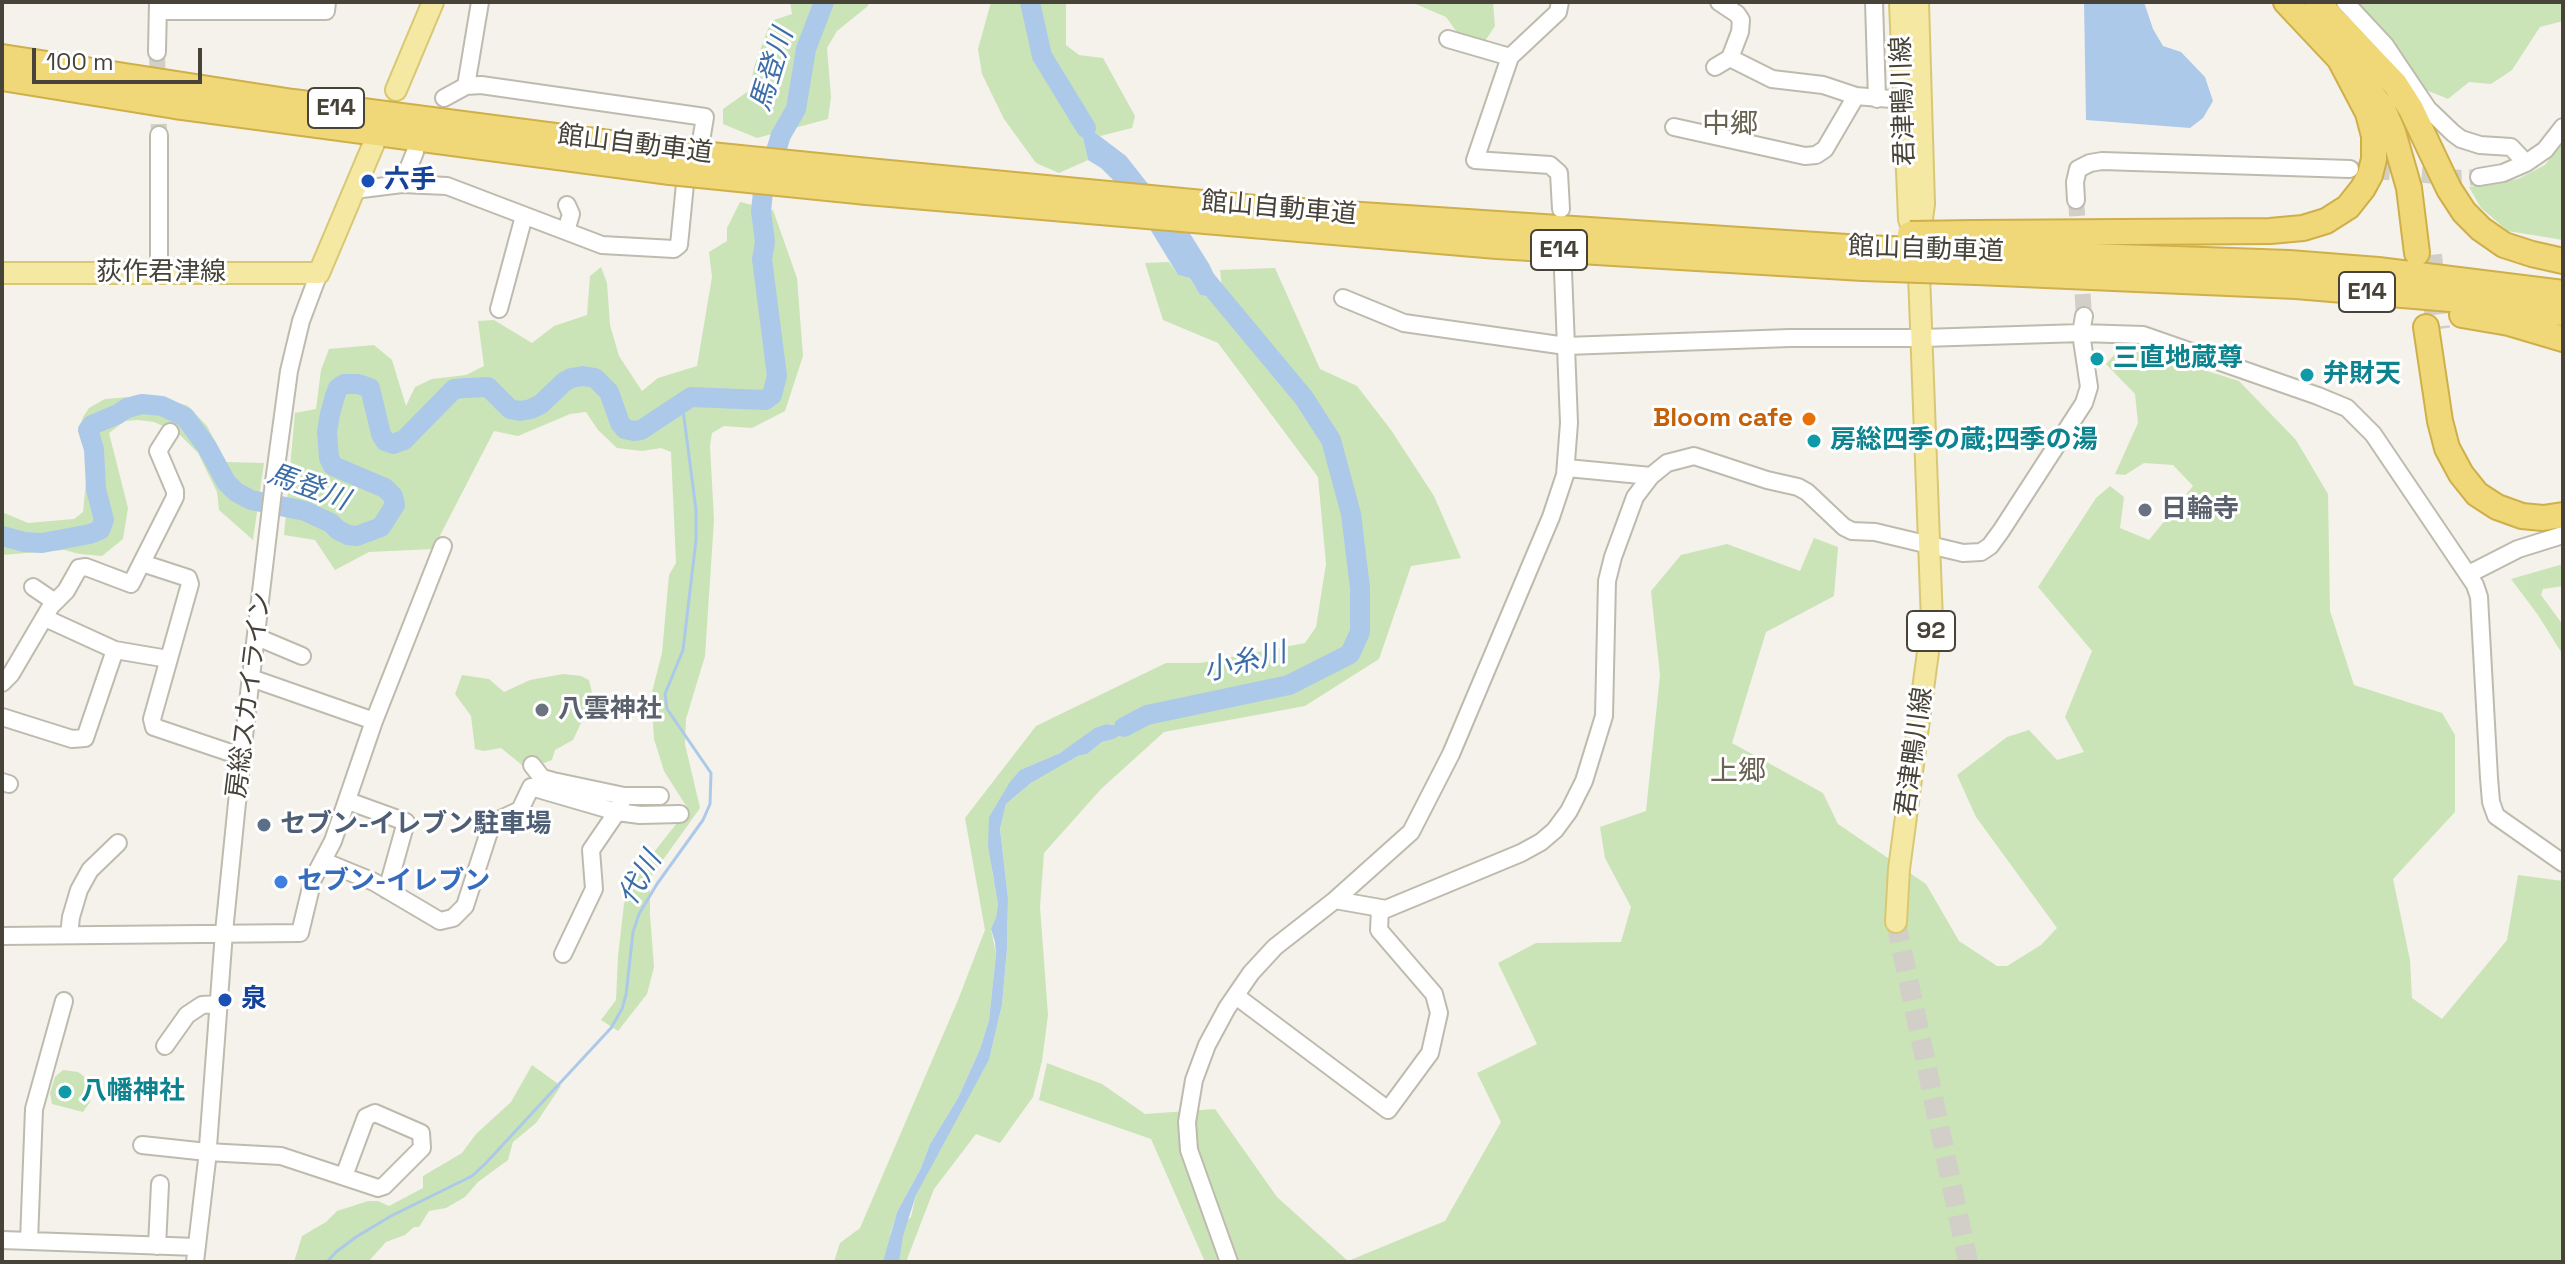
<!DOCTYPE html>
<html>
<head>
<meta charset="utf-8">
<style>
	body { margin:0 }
	#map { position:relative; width:2565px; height:1264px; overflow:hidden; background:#f4f2ea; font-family:"Space Grotesk",sans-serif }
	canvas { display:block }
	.frame { position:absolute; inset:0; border:4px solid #474339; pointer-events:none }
	.scale { position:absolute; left:32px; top:48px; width:170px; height:36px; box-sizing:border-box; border:4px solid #474339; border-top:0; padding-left:10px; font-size:24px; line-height:28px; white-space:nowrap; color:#474339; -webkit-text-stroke:6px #fff; paint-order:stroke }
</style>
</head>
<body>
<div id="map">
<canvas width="2565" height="1264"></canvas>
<div class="frame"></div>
<div class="scale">100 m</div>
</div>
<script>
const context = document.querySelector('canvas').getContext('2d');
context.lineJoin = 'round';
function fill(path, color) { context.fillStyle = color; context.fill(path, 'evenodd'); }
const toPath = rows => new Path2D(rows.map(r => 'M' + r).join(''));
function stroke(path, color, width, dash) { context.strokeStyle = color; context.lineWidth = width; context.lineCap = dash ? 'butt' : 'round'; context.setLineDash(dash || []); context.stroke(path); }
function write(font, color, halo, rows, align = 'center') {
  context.font = font + ' "Space Grotesk","Noto Sans JP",sans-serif'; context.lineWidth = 6; context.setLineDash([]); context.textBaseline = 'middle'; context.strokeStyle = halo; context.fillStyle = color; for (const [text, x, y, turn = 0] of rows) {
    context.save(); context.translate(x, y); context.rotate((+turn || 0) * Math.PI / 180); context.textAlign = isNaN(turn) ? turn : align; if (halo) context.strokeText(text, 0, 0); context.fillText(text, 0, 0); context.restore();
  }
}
fill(toPath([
	[790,2,869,2,868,6,837,31,827,48,831,97,828,119,757,138,723,124,723,109,750,90,754,67,771,21,792,14],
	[991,2,1023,2,1024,13,1036,40,1049,49,1044,42,1039,2,1066,2,1066,45,1079,55,1103,58,1135,116,1132,128,1100,136,1089,128,1073,108,1075,128,1083,138,1088,160,1059,173,1036,163,1004,119,982,74,978,49],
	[1411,2,1493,2,1495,26,1485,41,1462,39,1446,17],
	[2358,2,2563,2,2563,21,2540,27,2512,70,2491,84,2469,82,2448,99,2426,90,2391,42],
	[2563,142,2563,240,2508,231,2481,208,2469,187,2518,179,2545,165],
	[740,202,773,210,797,278,803,356,785,411,752,428,724,426,712,433,710,446,714,520,705,656,686,719,685,744,700,808,650,878,650,915,654,967,647,994,618,1031,601,1020,616,1000,618,956,624,904,636,875,688,809,664,771,654,739,651,696,662,653,669,575,676,563,671,452,661,448,642,451,617,448,598,430,586,412,570,414,518,436,494,431,433,549,369,552,335,570,315,540,284,535,295,413,316,409,321,370,329,349,374,345,392,360,406,406,415,387,432,379,466,375,484,366,478,321,494,320,532,343,554,326,587,315,590,276,601,267,607,283,610,325,619,356,642,391,658,378,697,366,712,277,709,252,727,241,727,228],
	[1169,262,1178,275,1190,278,1200,295,1213,298,1223,295,1220,270,1275,268,1320,369,1357,386,1391,430,1434,496,1461,558,1411,566,1379,659,1305,706,1164,732,1101,789,1044,853,1040,907,1048,1015,1042,1061,1033,1097,1000,1143,976,1134,934,1189,906,1262,834,1262,840,1243,860,1228,958,1000,985,930,965,818,1036,726,1166,663,1200,663,1305,643,1316,627,1326,564,1318,477,1218,343,1163,320,1145,263],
	[1107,724,1118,726,1119,734,1114,739,1102,742,1087,754,1078,756,1031,783,1006,804,1000,829,1008,898,1007,949,1002,1005,989,1060,929,1169,916,1195,911,1217,890,1235,897,1212,921,1168,930,1144,958,1098,980,1049,989,1020,996,954,991,929,996,917,998,905,992,871,989,817,1020,770,1060,753],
	[2123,345,2239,381,2296,440,2328,494,2330,611,2354,685,2442,713,2455,735,2455,812,2393,879,2410,960,2412,998,2442,1019,2507,940,2518,875,2563,881,2563,1262,1205,1262,1151,1139,1039,1100,1047,1063,1102,1084,1145,1114,1215,1109,1277,1197,1348,1261,1445,1221,1501,1122,1477,1073,1537,1044,1498,963,1536,943,1621,942,1631,907,1605,858,1600,827,1646,811,1660,675,1651,591,1681,555,1727,544,1800,571,1814,538,1838,547,1834,596,1766,632,1732,743,1823,793,1838,824,1926,884,1959,941,1997,966,2007,966,2041,945,2057,928,1976,817,1957,775,2007,737,2029,730,2057,760,2084,752,2065,717,2092,651,2038,587,2096,498,2110,486,2124,497,2120,528,2149,540,2193,486,2173,465,2144,463,2125,475,2115,474,2138,423,2135,394,2106,364],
	[129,397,160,397,188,406,207,426,226,462,264,463,253,540,219,510,217,492,198,453,177,432,154,422,138,420,125,421,109,433,128,508,123,539,102,556,80,554,64,550,2,555,2,512,28,523,74,519,83,512,88,463,81,423,83,417,89,408,105,399],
	[2563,564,2563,586,2543,589,2541,595,2563,625,2563,655,2538,615,2511,579],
	[563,674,581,676,589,680,593,697,588,715,581,723,573,740,555,750,552,760,536,766,522,765,501,748,484,751,475,749,471,716,455,694,462,675,489,679,504,692,530,680],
	[532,1065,561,1086,536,1123,513,1142,508,1160,478,1182,465,1197,446,1208,429,1211,419,1227,414,1227,405,1235,386,1242,368,1262,294,1262,302,1236,326,1222,337,1211,368,1201,378,1201,389,1206,423,1188,423,1176,462,1153,476,1134,511,1102],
	[63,1070,78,1072,92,1082,90,1102,83,1112,52,1104,50,1093,55,1077]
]), '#cae4b7');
fill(toPath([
	[1023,2,1039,2,1044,41,1049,49,1053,65,1050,69,1041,60,1031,24,1024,13],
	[2084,2,2144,2,2153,29,2163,46,2181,52,2205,77,2213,101,2203,118,2190,128,2086,120],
	[1073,107,1089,128,1126,156,1152,189,1119,186,1101,168,1088,160,1083,138,1075,128],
	[1150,229,1189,232,1209,264,1224,295,1222,299,1200,295,1190,278,1178,275],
	[1147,715,1139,723,1114,739,1102,742,1087,754,1078,756,1031,783,1006,804,1000,829,1008,898,1007,949,1002,1005,989,1060,916,1195,903,1236,899,1262,883,1262,897,1212,921,1168,930,1144,958,1098,980,1049,989,1020,996,954,995,942,991,929,996,917,998,905,988,846,989,817,1010,782,1020,770,1060,753,1095,728,1107,724,1118,726]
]), '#adc9ea');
stroke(toPath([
	[327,1262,336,1252,356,1237,391,1216,472,1176,485,1164,611,1028,622,1009,626,995,633,932,639,914,657,884,703,820,710,804,711,773,667,709,665,694,683,650,696,540,696,510,682,402]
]), '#adc9ea', 3);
stroke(toPath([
	[1030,2,1042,56,1086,128],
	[2,536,24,542,42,543,90,534,100,530,104,520,96,489,94,449,88,430,92,425,118,414,127,408,142,404,162,406,185,417,207,447,226,482,236,492,251,500,305,511,331,523,338,530,348,535,357,536,381,527,395,505,393,496,385,488,333,466,329,458,327,432,330,414,335,396,338,388,344,384,358,384,370,388,381,434,385,441,393,444,404,440,454,389,465,388,488,387,510,409,520,411,531,409,541,404,564,382,571,378,583,376,595,378,609,392,620,423,625,429,634,431,641,430,691,397,765,400,772,395,777,376,762,259,765,242,761,211,763,192,781,135,796,109,806,49,824,2],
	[1124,727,1147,715,1289,685,1350,654,1360,632,1360,588,1351,514,1331,440,1304,398,1205,279]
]), '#adc9ea', 20);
stroke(toPath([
	[157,52,159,135],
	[2350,169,2461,178,2479,177],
	[2076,200,2079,242],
	[2081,270,2084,316]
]), '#d1cfc7', 16, [16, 8]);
stroke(toPath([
	[1896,922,1968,1262]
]), '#d1cfc7', 20, [20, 10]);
stroke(toPath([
	[2430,255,2438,329]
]), '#d1cfc7', 24, [24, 12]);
const minor = toPath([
	[1560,2,1558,12,1510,57,1475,160,1550,165,1559,173,1561,209],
	[1874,2,1877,99],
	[2345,2,2385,45,2428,109,2453,133,2461,139,2480,145,2511,147,2526,163],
	[158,11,326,11,327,2],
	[1448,39,1510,57],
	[157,52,158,2],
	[1730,58,1772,79,1823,85,1856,96,1903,100],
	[1715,67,1730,58,1740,32,1741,20,1737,14,1719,2],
	[466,86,480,2],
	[444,98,466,86,481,85,705,117,701,141],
	[1674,127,1805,156,1816,155,1825,149,1856,96],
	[159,135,159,273],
	[2479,177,2503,173,2526,163,2545,150,2563,127],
	[402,184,415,152],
	[354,190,402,184,447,186,602,245,674,249,679,245,685,184],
	[2076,200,2075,182,2078,169,2090,163,2102,161,2350,169],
	[566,231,571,214,567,205],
	[1343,298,1404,323,1566,346,1790,338,1923,338,2081,333,2143,335,2318,396,2347,408,2373,434,2475,585,2479,597,2489,778,2491,802,2496,816,2563,863],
	[499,309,524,216],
	[1567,468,1651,476],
	[148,565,188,578,190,584,152,719,154,727,228,752,242,753],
	[2469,574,2518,549,2563,535],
	[33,587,55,602],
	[45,618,115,650,168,659],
	[257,637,302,656],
	[251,678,374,721],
	[2,683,11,674,51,606,66,591,79,568,86,567,131,584,175,497,175,491,158,451,170,432],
	[2,717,72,739,85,738,115,650],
	[532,765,542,778,553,781,624,796,660,796],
	[2,782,9,784],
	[348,801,406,822,387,890],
	[323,861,374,882,440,921,453,918,465,906,488,835,494,822,520,810,531,787,617,812,640,815,680,814],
	[1335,900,1386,909,1521,853,1541,842,1555,830,1569,811,1584,781,1604,716,1607,581,1613,557,1635,497,1651,476,1667,463,1694,456,1767,480,1798,487,1807,492,1844,527,1852,531,1875,532,1963,553,1981,552,1990,546,2001,531,2084,403,2089,387,2081,333,2084,316],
	[69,935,71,917,79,890,90,870,118,843],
	[2,936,300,933,313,879,333,841,374,721,443,546],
	[563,954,594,889,591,850,617,812,624,796],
	[1236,996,1388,1110,1430,1053,1439,1013,1434,994,1379,930,1380,908],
	[165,1046,187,1015,202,1005,219,1004],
	[142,1145,207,1152,281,1156,378,1188,384,1186,422,1148,421,1133,375,1113,366,1117,344,1176],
	[2,1240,197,1247],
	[29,1241,34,1109,64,1001],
	[157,1246,160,1184],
	[195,1262,207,1160,224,932,242,753,274,482,289,371,301,321,319,273],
	[1229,1262,1189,1150,1187,1122,1194,1080,1207,1045,1227,1008,1251,973,1275,947,1335,900,1411,832,1451,754,1551,517,1565,475,1569,423,1563,271]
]);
const major = toPath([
	[1900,2,1909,219,1917,243],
	[396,90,433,2],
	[2,273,319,273,374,143],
	[1896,922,1899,869,1932,622,1918,247,1924,204,1918,2]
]);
const highway = toPath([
	[2286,2,2367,88,2383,109,2393,132,2409,188,2417,253],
	[2317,2,2395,84,2411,109,2449,189,2464,212,2481,229,2504,245,2532,254,2563,261],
	[2,57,293,102,671,151],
	[2,78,175,106,670,172],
	[868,171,1255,208,1862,248],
	[867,192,1497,246,1863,268],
	[1974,233,2270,231,2303,228,2326,221,2348,207,2363,188,2370,175,2374,159,2374,136,2368,113,2337,54],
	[1976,252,2289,263,2378,270,2563,293],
	[1977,272,2296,286,2474,301,2563,313],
	[2462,315,2509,323,2563,339],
	[2426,327,2440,421,2447,448,2461,474,2477,494,2497,507,2522,516,2543,518,2563,515]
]);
stroke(minor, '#bebbae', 20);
stroke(major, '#d9c873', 24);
stroke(highway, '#cfaf49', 28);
stroke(minor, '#fff', 16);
stroke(major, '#f5e8a2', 20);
stroke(highway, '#f0d879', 24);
const highwayBridge = toPath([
	[671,151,868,171],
	[670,172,867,192],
	[1910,234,1974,233],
	[1862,248,1976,252],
	[1863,268,1977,272]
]);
stroke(highwayBridge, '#cfaf49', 28, []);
stroke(highwayBridge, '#f0d879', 24);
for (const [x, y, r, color] of [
	[368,181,8,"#1a4fb4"],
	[2097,359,8,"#0f9aa8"],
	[2307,375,8,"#0f9aa8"],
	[1809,419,8,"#e8710a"],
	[1814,441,8,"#0f9aa8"],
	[2145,510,8,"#6b7280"],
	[542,710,8,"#6b7280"],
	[264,825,8,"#5c6f8a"],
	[281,882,8,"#3f7fe0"],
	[225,1000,8,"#1a4fb4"],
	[65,1092,8,"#0f9aa8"]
]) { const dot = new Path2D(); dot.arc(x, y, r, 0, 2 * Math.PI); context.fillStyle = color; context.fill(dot); stroke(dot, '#fff', 3); }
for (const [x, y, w] of [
	[336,108,56],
	[1559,250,56],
	[2367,292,56],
	[1931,631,48]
]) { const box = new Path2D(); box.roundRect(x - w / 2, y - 20, w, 40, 6); context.fillStyle = '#fff'; context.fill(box); stroke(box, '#474339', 2); }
write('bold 24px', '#474339', null, [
	["E14",336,108],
	["E14",1559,250],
	["E14",2367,292],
	["92",1931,631]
]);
write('26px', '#474339', '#fff', [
	["君津鴨川線",1904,101,-92],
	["館山自動車道",635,145,7],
	["館山自動車道",1279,209,5],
	["館山自動車道",1926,250,2],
	["荻作君津線",161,273],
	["房総スカイライン",250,695,-83],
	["君津鴨川線",1915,752,-82]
]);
write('bold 26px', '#164399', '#fff', [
	["六手",384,181],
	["泉",241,1000]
], 'left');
write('bold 26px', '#0d838f', '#fff', [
	["三直地蔵尊",2113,359],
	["弁財天",2323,375],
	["房総四季の蔵;四季の湯",1830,441],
	["八幡神社",81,1092]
], 'left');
write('bold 26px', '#c56008', '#fff', [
	["Bloom cafe",1793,419]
], 'right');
write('bold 26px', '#5b616d', '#fff', [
	["日輪寺",2161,510],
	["八雲神社",558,710]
], 'left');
write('bold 26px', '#4e5e75', '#fff', [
	["セブン-イレブン駐車場",280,825]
], 'left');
write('bold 26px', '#366cbe', '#fff', [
	["セブン-イレブン",297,882]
], 'left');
write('italic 28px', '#3c6da9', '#fff', [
	["馬登川",773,70,-73],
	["馬登川",308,488,20],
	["小糸川",1245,663,-14],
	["代川",641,879,-60]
]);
write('28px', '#696251', '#fff', [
	["中郷",1730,125],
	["上郷",1738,772]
]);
</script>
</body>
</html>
